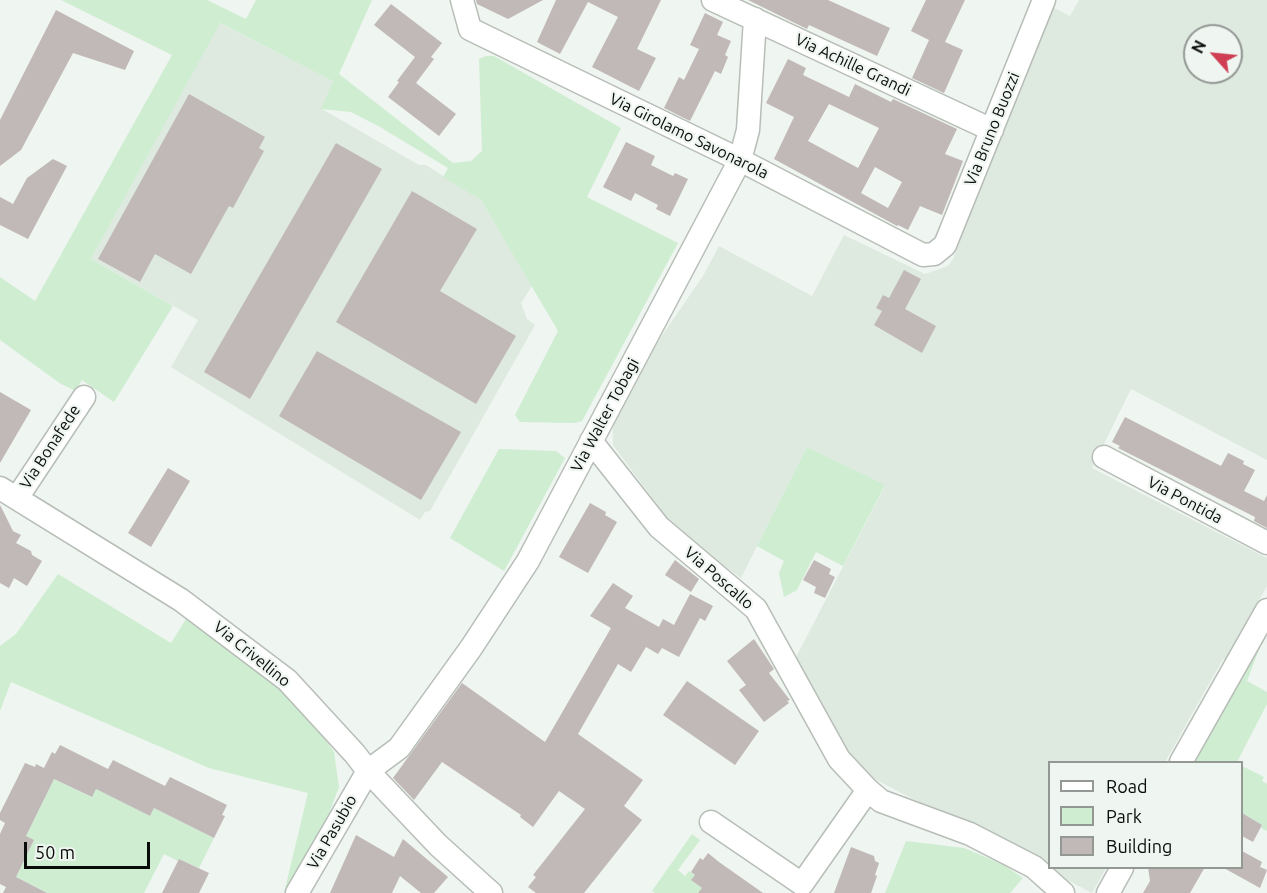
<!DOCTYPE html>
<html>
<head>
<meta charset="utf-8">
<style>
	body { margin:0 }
	#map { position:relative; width:1267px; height:893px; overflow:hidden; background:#eff5f0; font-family:Ubuntu,sans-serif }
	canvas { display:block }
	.legend { position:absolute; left:1048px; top:761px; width:195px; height:108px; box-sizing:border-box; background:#eff5f0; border:2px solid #939894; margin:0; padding:8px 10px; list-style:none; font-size:18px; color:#0a0c0a }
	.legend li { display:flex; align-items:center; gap:12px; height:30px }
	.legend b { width:30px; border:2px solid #939894 }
	.north { position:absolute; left:1183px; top:24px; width:60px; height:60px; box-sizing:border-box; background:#eff5f0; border:2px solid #939894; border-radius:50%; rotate:297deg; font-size:16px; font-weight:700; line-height:24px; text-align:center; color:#0a0c0a }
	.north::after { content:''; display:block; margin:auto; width:21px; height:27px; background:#cf3e53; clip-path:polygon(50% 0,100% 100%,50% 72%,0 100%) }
	.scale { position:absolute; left:24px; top:842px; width:126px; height:27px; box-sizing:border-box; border:3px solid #0a0c0a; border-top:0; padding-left:8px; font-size:18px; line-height:21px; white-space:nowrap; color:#0a0c0a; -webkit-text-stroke:4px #eff5f0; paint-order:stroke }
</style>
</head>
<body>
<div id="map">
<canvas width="1267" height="893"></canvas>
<ul class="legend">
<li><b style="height:8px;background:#fff"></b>Road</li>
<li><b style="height:16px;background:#ceedd1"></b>Park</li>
<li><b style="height:16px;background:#c1b8b8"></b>Building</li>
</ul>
<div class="north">N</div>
<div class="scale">50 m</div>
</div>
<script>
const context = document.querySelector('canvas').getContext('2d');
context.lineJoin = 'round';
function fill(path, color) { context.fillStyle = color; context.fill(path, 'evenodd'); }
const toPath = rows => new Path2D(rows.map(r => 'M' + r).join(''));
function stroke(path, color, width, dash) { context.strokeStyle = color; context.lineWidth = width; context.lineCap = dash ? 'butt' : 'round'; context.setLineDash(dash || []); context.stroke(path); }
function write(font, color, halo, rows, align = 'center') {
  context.font = font + ' Ubuntu,sans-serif'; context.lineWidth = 4.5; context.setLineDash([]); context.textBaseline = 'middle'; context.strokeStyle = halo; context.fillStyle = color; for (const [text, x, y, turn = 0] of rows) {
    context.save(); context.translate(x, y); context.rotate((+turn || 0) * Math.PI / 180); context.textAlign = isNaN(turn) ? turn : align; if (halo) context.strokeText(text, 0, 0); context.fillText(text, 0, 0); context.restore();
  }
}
fill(toPath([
	[1079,0,1267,0,1267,460,1131,389,1092,468,1267,558,1267,586,1226,660,1223,659,1165,762,1050,762,1050,868,1106,868,1092,893,850,766,794,661,885,486,807,447,741,578,701,549,670,522,613,445,613,423,643,363,703,276,719,246,812,296,844,235,925,274,948,266,953,259,1050,6,1070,16],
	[1195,36,1231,36,1231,72,1195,72],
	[219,23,334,81,322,109,419,165,426,165,481,200,532,286,521,303,527,319,535,325,430,511,425,512,420,520,171,367,198,320,91,259]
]), '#deeae0');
fill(toPath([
	[61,0,207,0,246,19,256,0,372,0,339,74,453,163,471,161,482,151,479,59,486,56,494,56,621,128,587,197,678,243,582,421,575,423,520,422,515,415,558,331,481,200,443,177,448,168,380,127,351,112,321,109,333,81,220,23,91,259,173,306,114,402,82,380,76,391,61,384,0,340,0,277,35,301,172,55],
	[807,447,885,485,843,566,816,552,797,590,784,597,779,573,784,561,757,546],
	[499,449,556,451,565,458,504,571,450,538],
	[58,574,171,643,186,619,214,635,267,678,310,718,334,752,339,787,326,821,284,893,308,793,209,768,11,682,0,711,0,646,16,634],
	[1261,644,1247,681,1267,692,1267,704,1237,762,1189,762],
	[1242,766,1264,777,1262,781,1267,784,1267,831,1261,828,1262,825,1242,813],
	[54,779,91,797,96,789,150,816,154,808,214,838,199,868,179,859,178,861,164,854,144,893,47,893,16,877,34,840,26,836],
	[692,834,700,840,678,870,685,876,689,871,695,875,691,880,702,888,703,893,655,893,652,891],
	[906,841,964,848,1004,865,1023,878,1010,893,885,893]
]), '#ceedd1');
fill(toPath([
	[476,0,543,0,508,19,477,4],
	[556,0,661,0,637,49,656,58,639,91,592,67,618,17,588,2,560,54,537,42],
	[748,0,828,0,890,28,877,56,809,25,807,29],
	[926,0,965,0,945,42,963,50,944,93,912,78,929,40,911,31],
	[391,4,442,43,431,57,434,59,416,83,456,114,439,136,388,97,399,82,397,81,415,57,374,25],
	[56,10,134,51,125,70,73,53,21,150,0,166,0,120],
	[705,13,723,22,717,35,731,41,725,55,728,57,721,74,715,71,690,121,664,108,679,77,684,80,699,49,690,45],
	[788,59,806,68,803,75,849,97,855,84,891,102,893,99,957,129,945,154,963,161,942,215,920,206,908,230,898,225,897,226,774,159,794,117,766,103],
	[829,104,879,128,858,168,808,141],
	[875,167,902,182,888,208,861,193],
	[189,94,265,137,259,148,264,151,233,208,229,206,191,274,155,254,140,282,98,259],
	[626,142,655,156,651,165,673,176,675,173,688,179,670,216,656,209,658,205,635,193,631,201,603,187],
	[336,143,382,169,250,399,204,372],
	[53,159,67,166,28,239,0,225,0,197,13,204,27,178],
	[412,191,477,229,440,291,516,336,476,404,336,322],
	[904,270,921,279,905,309,936,326,922,353,874,325,882,311,876,308,883,295,889,298],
	[317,351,461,432,421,500,279,416],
	[0,392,31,410,0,463],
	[1125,417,1221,466,1228,453,1244,461,1243,464,1255,470,1244,491,1264,501,1267,495,1267,528,1254,521,1255,517,1118,448,1120,446,1112,442],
	[168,468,190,481,151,547,128,533],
	[590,503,606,512,605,515,617,522,588,573,559,557],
	[0,505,13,531,21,535,16,543,31,551,32,555,42,561,27,586,14,578,9,588,0,583],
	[675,560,699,579,691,592,665,575],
	[814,560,831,569,829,574,835,577,825,598,814,593,816,587,803,580],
	[613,583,633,596,625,608,659,627,663,619,674,625,690,594,713,606,705,621,700,618,679,657,662,648,658,654,646,647,631,672,618,664,578,734,643,780,624,806,642,820,584,893,536,893,528,887,536,877,533,875,585,809,559,791,533,827,520,817,521,815,442,762,414,800,393,778,462,683,545,742,611,628,590,616],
	[754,639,774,669,769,673,790,700,787,701,789,703,764,722,739,690,746,685,727,661],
	[687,681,759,731,735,765,663,715],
	[60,745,108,769,113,760,165,786,170,777,227,805,222,815,225,816,214,838,154,808,150,816,96,789,92,797,54,779,26,836,34,840,16,877,47,893,3,893,6,887,0,884,0,834,5,823,0,820,0,813,25,763,35,767,36,764,44,768,52,752,55,754],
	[1242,813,1262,825,1253,842,1242,836],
	[356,835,394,857,403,839,448,877,434,893,421,893,400,876,392,893,330,893],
	[851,847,874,856,875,861,879,863,875,875,877,876,871,893,834,893],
	[1242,851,1262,862,1260,867,1267,870,1260,888,1222,867,1242,867],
	[708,853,719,862,763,893,698,893,702,888,691,880,695,875,691,872,700,858,703,860],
	[179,859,209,873,199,893,162,893],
	[1148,867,1205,867,1190,893,1143,893,1150,881]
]), '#c1b8b8');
const minor = toPath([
	[462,0,470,29,740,160,923,255,934,254,945,245,1044,0],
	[713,0,992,130],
	[591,441,659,527,756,609,839,759,868,790,881,801,970,834,1034,867,1063,893],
	[1104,457,1267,543],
	[0,488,181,600,287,680,355,754,368,771,438,845,491,893],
	[17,498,84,397],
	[1181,762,1267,610],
	[711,822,802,884,868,790],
	[297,893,368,771,399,748,471,648,528,561,740,160,748,130,755,19],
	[1108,893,1122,868]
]);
stroke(minor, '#b7bdb7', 25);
stroke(minor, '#fff', 22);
write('16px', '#0a0c0a', '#eff5f0', [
	["Via Achille Grandi",853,65,25],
	["Via Bruno Buozzi",992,129,-68],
	["Via Girolamo Savonarola",689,136,26],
	["Via Walter Tobagi",605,415,-62],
	["Via Bonafede",50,447,-57],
	["Via Pontida",1185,500,28],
	["Via Poscallo",719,578,41],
	["Via Crivellino",252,654,39],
	["Via Pasubio",332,832,-60]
]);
</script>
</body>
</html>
